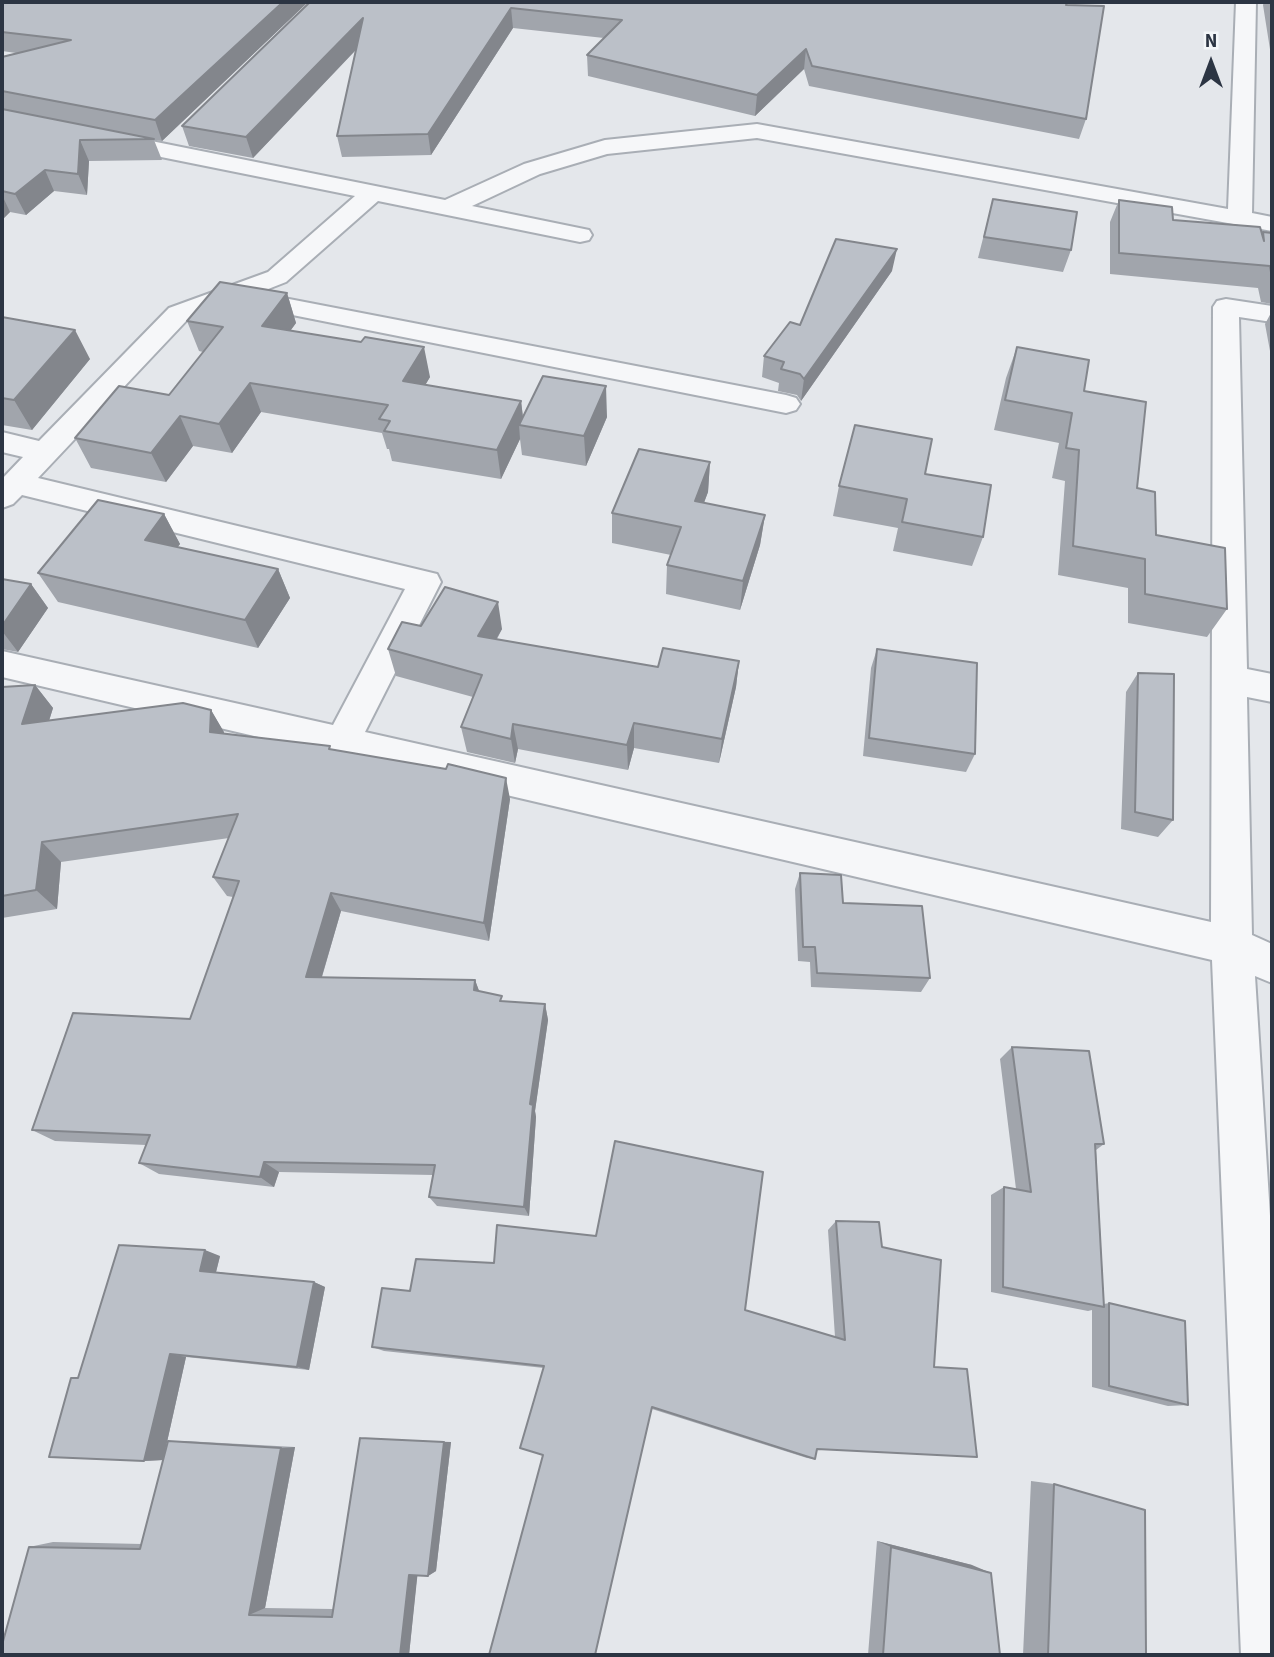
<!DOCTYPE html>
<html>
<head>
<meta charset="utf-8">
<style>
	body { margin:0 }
	#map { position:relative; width:1274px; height:1657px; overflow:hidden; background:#e4e7eb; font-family:"Source Sans 3",sans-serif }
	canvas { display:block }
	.frame { position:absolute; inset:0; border:4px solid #2c3543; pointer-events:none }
	.north { position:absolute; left:1176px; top:28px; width:70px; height:70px; -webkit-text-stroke:5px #f3f6f8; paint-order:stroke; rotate:0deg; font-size:19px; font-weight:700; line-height:28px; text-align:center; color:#2c3543 }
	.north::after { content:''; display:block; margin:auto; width:24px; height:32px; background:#2c3543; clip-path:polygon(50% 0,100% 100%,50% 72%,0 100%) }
</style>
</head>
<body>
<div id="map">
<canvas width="1274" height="1657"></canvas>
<div class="frame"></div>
<div class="north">N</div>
</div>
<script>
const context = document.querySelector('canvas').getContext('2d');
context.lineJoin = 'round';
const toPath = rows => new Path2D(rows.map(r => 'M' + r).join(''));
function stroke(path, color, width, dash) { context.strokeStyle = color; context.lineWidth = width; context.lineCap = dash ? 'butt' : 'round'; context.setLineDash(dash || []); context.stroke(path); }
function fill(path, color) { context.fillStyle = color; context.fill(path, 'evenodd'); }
const minor = toPath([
	[1236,2,1256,2,1252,213,1272,217,1272,231,757,138,607,154,540,174,472,206,589,230,592,235,589,240,580,242,378,201,286,282,258,293,786,395,796,398,800,404,796,410,786,413,232,303,187,320,38,478,437,574,441,582,365,732,1211,922,1213,307,1217,301,1226,299,1272,306,1272,322,1239,317,1247,669,1272,674,1272,702,1247,697,1252,935,1272,944,1272,983,1255,976,1272,1248,1272,1655,1241,1655,1212,960,2,677,2,651,333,725,405,589,22,495,13,504,2,508,2,479,23,457,2,452,2,432,39,441,169,308,268,272,355,196,2,125,2,111,445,200,524,164,605,140,757,124,1228,209,1236,2]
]);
stroke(minor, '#a9aeb5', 4);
fill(minor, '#f6f7f9');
fill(toPath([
	[2,2,308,2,162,141,154,140,162,160,89,161,87,195,54,191,26,215,10,212,2,220,2,57,16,53,2,51],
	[310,2,1068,2,1067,5,1086,119,1079,139,809,86,804,69,755,116,588,76,587,55,604,38,513,28,431,155,342,157,337,136,356,50,253,158,189,146,182,126],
	[1264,2,1272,2,1272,62,1263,5],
	[993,199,1071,250,1063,272,978,258],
	[1119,200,1173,220,1262,233,1272,233,1272,304,1261,302,1258,288,1110,274,1110,222],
	[892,271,801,401,797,395,778,391,779,383,762,377,764,356,800,325],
	[287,293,296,323,290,331,430,377,425,385,521,401,523,417,607,417,586,466,522,455,520,439,501,479,392,461,389,449,387,449,382,433,261,412,232,453,193,446,166,482,91,468,75,438,169,395,203,352,199,351,187,321],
	[1272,311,1272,378,1270,351,1265,324],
	[2,317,90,359,32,430,2,425],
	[1017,347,1084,391,1137,488,1156,535,1227,609,1207,637,1128,623,1128,588,1058,575,1065,481,1052,478,1059,443,994,430,1006,378],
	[710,462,708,492,704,503,765,515,760,545,740,610,666,594,667,565,671,555,612,543,612,513],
	[925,474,983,537,972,566,893,551,898,528,833,516,839,486],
	[164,514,180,544,177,547,278,569,290,598,258,648,58,602,38,573],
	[2,579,31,584,48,608,18,652,2,649],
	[421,626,502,629,497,639,658,667,739,661,736,687,719,763,634,748,628,770,518,749,515,763,467,752,461,727,473,697,396,676,388,649],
	[877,649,975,754,966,772,863,756,871,668],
	[1138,673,1173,820,1158,837,1121,829,1126,692],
	[35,685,53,708,49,721,211,710,224,733,332,750,510,799,489,941,341,911,322,977,475,980,479,991,503,1001,545,1004,548,1020,535,1111,536,1117,529,1216,437,1206,429,1197,433,1175,279,1172,274,1187,159,1174,139,1163,146,1145,55,1141,32,1130,190,1019,233,897,227,896,213,877,229,838,61,862,57,909,2,918,2,687],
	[800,873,843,903,930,978,921,992,811,987,810,962,798,961,795,889],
	[1012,1047,1104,1144,1096,1150,1104,1304,1109,1303,1188,1405,1168,1406,1092,1387,1092,1310,1088,1311,991,1292,991,1195,1004,1187,1016,1189,1000,1059],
	[836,1221,879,1222,817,1449,815,1459,807,1458,652,1409,543,1455,544,1368,384,1351,372,1347,410,1291,745,1310,835,1337,828,1230],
	[220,1256,216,1272,314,1282,325,1287,309,1370,186,1357,163,1460,144,1461,78,1378],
	[360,1438,451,1442,436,1571,428,1576,417,1576,409,1655,2,1655,29,1547,53,1542,142,1544,168,1441,185,1441,295,1447,265,1608,333,1609],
	[1031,1481,1054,1484,1146,1655,1023,1655],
	[877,1541,972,1565,1000,1655,868,1655]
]), '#a1a5ac');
fill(toPath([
	[283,2,308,2,162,141,155,120],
	[511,8,513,28,431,155,428,134],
	[363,18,367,38,253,158,246,137],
	[806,49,804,69,755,116,757,95],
	[80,140,89,161,87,195,78,174],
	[45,170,54,191,26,215,15,194],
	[2,195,10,212,2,220],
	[897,249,892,271,801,401,804,379],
	[287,293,296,323,272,356,262,326],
	[75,330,90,359,32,430,14,400],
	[424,347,430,377,410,411,403,381],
	[250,383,261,412,232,453,219,424],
	[606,386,607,417,586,466,584,436],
	[521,401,524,426,519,425,520,439,501,479,497,450],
	[180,416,193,446,166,482,151,453],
	[710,462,708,492,693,531,695,501],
	[164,514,180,544,161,569,145,540],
	[765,515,760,545,740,610,743,581],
	[278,569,290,598,258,648,245,620],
	[31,584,48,608,18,652,2,631,2,626],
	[498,602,502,629,483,662,478,636],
	[739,661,736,687,719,763,722,739],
	[35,685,53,708,41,746,22,724],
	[211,710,224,732,223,753,210,732],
	[634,723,634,748,628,770,627,745],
	[513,724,518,749,515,763,511,739],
	[506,778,510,799,489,941,484,923],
	[42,842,61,862,57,909,36,890],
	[331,893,341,911,317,993,306,977],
	[475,980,481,996,474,990],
	[545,1004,548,1020,535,1111,536,1117,529,1216,524,1207,530,1104],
	[264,1162,279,1172,274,1187,260,1177],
	[205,1250,220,1256,215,1276,200,1271],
	[314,1282,325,1287,309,1370,297,1367],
	[170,1354,186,1357,163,1460,144,1461],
	[444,1442,451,1442,436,1571,428,1576],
	[295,1447,265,1608,249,1615,281,1448],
	[877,1541,972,1565,991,1573,891,1547],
	[418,1570,409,1655,400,1655,409,1575]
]), '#83868c');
const building = toPath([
	[2,2,283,2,155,120,2,91,2,57,71,40,2,32,2,2],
	[310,2,1067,2,1066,5,1104,6,1086,119,812,66,806,49,757,95,587,55,622,20,511,8,428,134,337,136,363,18,246,137,182,126,310,2],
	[2,109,154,139,80,140,78,174,45,170,15,194,2,191,2,109],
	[993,199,1077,212,1071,250,984,237,993,199],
	[1119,200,1172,207,1173,220,1260,227,1264,241,1263,232,1272,233,1272,278,1270,266,1119,253,1119,200],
	[836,239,897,249,804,379,800,374,781,369,784,362,764,356,790,322,800,325,836,239],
	[220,282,287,293,262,326,361,342,365,337,424,347,403,381,521,401,497,450,384,431,390,421,379,419,388,405,250,383,219,424,180,416,151,453,75,438,119,386,169,395,223,327,187,321,220,282],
	[2,317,75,330,14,400,2,398,2,317],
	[1017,347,1089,360,1084,391,1146,402,1137,488,1155,492,1156,535,1225,548,1227,609,1145,594,1145,559,1073,546,1079,450,1066,448,1072,413,1005,400,1017,347],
	[543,376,606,386,584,436,519,425,543,376],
	[855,425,932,439,925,474,991,485,983,537,902,522,907,499,839,486,855,425],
	[639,449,710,462,695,501,765,515,743,581,667,565,681,527,612,513,639,449],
	[98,500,164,514,145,540,278,569,245,620,38,573,98,500],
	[2,579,31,584,2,626,2,579],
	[445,587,498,602,478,636,658,667,663,648,739,661,722,739,634,723,627,745,513,724,511,739,461,727,482,675,388,649,402,622,421,626,445,587],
	[877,649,977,663,975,754,869,738,877,649],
	[1138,673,1174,674,1173,820,1135,812,1138,673],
	[35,685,22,724,183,703,211,710,210,732,330,746,329,749,446,769,448,764,506,778,484,923,331,893,306,977,475,980,474,990,502,996,500,1001,545,1004,530,1104,533,1105,524,1207,429,1197,435,1165,264,1162,260,1177,139,1163,150,1135,32,1130,73,1013,190,1019,239,881,213,877,238,814,42,842,36,890,2,896,2,687,35,685],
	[800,873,841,875,843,903,922,906,930,978,817,973,815,947,803,947,800,873],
	[1012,1047,1089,1051,1104,1144,1095,1144,1104,1307,1003,1287,1004,1187,1031,1192,1012,1047],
	[615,1141,763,1172,745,1310,845,1340,836,1221,879,1222,882,1247,941,1260,934,1367,967,1369,977,1457,817,1449,815,1459,652,1407,595,1655,489,1655,543,1455,520,1448,544,1366,372,1347,382,1288,410,1291,416,1259,494,1263,497,1225,596,1236,615,1141],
	[119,1245,205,1250,200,1271,314,1282,297,1367,170,1354,144,1461,49,1457,71,1378,78,1378,119,1245],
	[1109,1303,1185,1321,1188,1405,1109,1386,1109,1303],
	[360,1438,444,1442,428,1576,409,1575,400,1655,2,1655,2,1645,29,1547,140,1549,168,1441,281,1448,249,1615,332,1617,360,1438],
	[1054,1484,1145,1510,1146,1655,1048,1655,1054,1484],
	[891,1547,991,1573,1000,1655,883,1655,891,1547]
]);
fill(building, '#bbc0c8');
stroke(building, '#83868c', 2);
</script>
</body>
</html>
